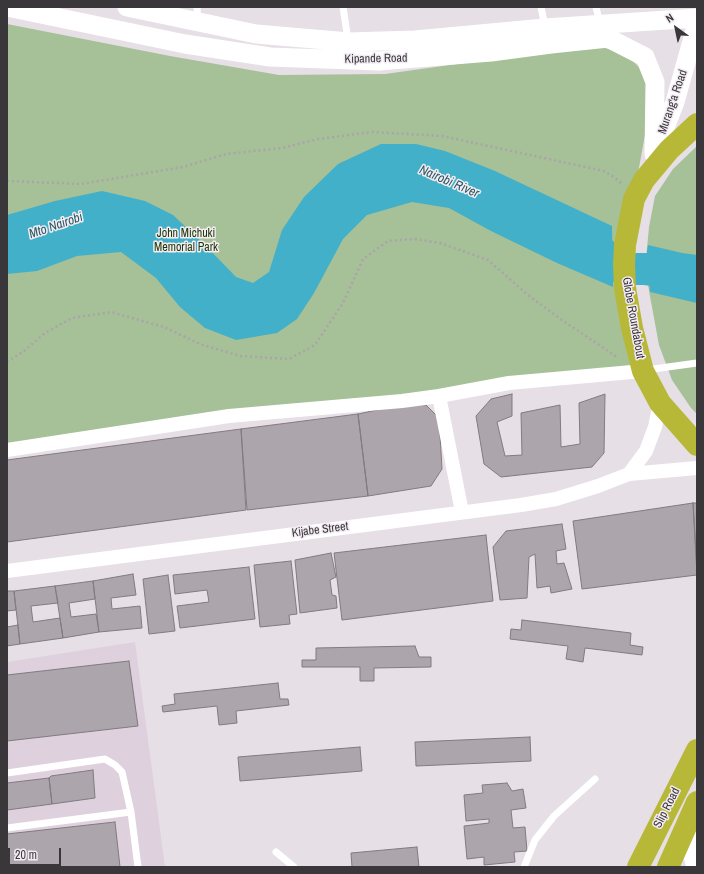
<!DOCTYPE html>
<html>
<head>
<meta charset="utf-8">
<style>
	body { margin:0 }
	#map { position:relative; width:704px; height:874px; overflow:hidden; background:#e6dfe6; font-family:"Archivo Narrow",sans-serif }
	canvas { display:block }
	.frame { position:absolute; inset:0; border:8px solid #393739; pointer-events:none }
	.north { position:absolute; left:656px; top:8px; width:40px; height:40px; -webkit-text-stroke:3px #f3ecf3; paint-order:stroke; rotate:327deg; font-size:11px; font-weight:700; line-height:16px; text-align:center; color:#393739 }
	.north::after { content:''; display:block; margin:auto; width:14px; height:18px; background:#393739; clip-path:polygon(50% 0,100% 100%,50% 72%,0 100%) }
	.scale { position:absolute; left:8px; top:848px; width:53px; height:18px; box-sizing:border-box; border:2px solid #393739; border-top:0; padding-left:5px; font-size:12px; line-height:14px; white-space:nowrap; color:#393739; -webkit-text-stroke:3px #f3ecf3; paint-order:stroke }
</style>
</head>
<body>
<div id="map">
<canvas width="704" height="874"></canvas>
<div class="frame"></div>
<div class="north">N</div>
<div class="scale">20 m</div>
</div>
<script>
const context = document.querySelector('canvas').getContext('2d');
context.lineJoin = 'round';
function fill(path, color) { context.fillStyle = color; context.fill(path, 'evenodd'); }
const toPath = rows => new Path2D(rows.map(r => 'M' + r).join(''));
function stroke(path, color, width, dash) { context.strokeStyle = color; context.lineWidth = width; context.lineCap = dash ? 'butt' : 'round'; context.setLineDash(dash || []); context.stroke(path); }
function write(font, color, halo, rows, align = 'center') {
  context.font = font + ' "Archivo Narrow",sans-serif'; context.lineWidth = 3; context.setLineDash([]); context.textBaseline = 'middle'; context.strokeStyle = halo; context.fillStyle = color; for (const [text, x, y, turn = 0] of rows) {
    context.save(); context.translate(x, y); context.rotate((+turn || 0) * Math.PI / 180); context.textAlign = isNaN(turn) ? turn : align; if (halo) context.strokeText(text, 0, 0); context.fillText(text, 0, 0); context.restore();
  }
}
fill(toPath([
	[135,642,165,867,7,867,7,662]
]), '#ded1dd');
fill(toPath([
	[7,24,170,56,279,75,385,74,595,45,625,54,655,82,628,226,637,371,7,448],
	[697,146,697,414,691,408,672,380,659,345,645,269,649,227,655,196,673,169]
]), '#a6c097');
fill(toPath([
	[381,144,416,144,445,151,495,171,612,226,613,287,557,263,491,231,449,208,412,202,367,215,343,239,314,293,297,319,277,333,236,340,205,328,180,307,156,278,121,252,77,256,37,271,7,274,7,215,55,201,102,191,145,201,173,215,205,245,236,277,253,283,269,272,282,230,304,197,338,164],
	[648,245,682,253,697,255,697,303,650,292,647,251]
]), '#42b0c8');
stroke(toPath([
	[598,251,602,253,623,269,645,269,697,275]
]), '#42b0c8', 32);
const building = toPath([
	[512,394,512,416,497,422,505,456,522,455,521,413,560,405,561,447,580,444,579,403,605,394,604,453,592,467,501,477,484,464,476,416,491,399,512,394],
	[410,403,426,405,439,418,442,469,431,486,368,496,358,414,410,403],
	[358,414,368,496,247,510,241,429,358,414],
	[241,429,246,510,7,542,7,460,241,429],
	[693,503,697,575,582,589,573,521,693,503],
	[693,503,697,503,697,569,693,503],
	[562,524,566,549,556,551,557,564,564,563,572,589,551,593,550,586,537,588,535,554,529,557,527,598,500,600,493,547,506,531,562,524],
	[486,535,493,601,342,620,334,553,486,535],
	[331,553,336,577,330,580,332,595,336,596,337,608,300,613,295,560,331,553],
	[291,561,297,614,289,615,290,624,260,627,254,565,291,561],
	[249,567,255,619,180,628,177,606,209,602,207,590,175,594,173,575,249,567],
	[133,574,136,595,111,598,112,609,140,606,142,628,99,632,93,581,133,574],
	[168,575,175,631,149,634,143,579,168,575],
	[93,581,95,599,69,603,71,617,96,614,99,632,63,638,55,586,93,581],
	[55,586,58,603,31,606,33,622,60,618,63,638,20,644,14,591,55,586],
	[7,591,14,591,16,610,7,611,7,591],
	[522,620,631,633,630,645,643,647,642,655,585,648,583,662,566,659,568,646,510,639,511,629,521,630,522,620],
	[18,625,20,644,7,646,7,627,18,625],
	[415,646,419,657,431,657,431,667,374,668,374,681,360,681,360,667,302,667,302,660,316,660,316,648,415,646],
	[129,661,138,726,7,741,7,675,129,661],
	[278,683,280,699,288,699,289,705,236,711,237,723,219,725,217,706,163,712,162,706,175,704,174,694,278,683],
	[530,737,531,761,416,766,415,742,530,737],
	[360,747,362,771,240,781,238,757,360,747],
	[93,770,95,798,52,804,49,778,51,776,93,770],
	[49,778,52,804,7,810,7,783,49,778],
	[507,783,512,791,523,789,526,808,511,810,513,828,525,827,527,851,514,852,515,862,484,865,484,857,467,859,464,826,489,823,489,819,466,821,464,795,483,793,482,785,507,783],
	[115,822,120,867,7,867,7,834,115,822],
	[417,847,419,867,352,867,351,853,417,847]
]);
fill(building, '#aca5ac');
stroke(building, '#817b81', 1);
stroke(toPath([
	[7,181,81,184,183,167,226,154,282,148,318,139,372,132,442,136,604,171,614,177,621,183],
	[7,362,24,351,45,333,72,318,111,312,164,327,200,344,240,356,289,359,315,345,343,303,363,259,388,241,415,239,440,243,488,260,528,295,559,318,617,357]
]), '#aaa4aa', 2.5, [2, 3]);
stroke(toPath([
	[197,7,198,21],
	[343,7,348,40],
	[541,7,545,27],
	[596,7,600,24],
	[646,370,697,363],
	[7,773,105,759,115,765,122,772,131,812,138,867],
	[7,828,131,812],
	[276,852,294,867],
	[524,867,535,840,554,816,595,779]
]), '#fff', 7);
stroke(toPath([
	[439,396,509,383,643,371],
	[7,450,229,416,402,401,439,396,462,512],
	[629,474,646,451,655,427,660,403],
	[7,571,521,505,556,499,598,486,629,474,697,468]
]), '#fff', 14);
stroke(toPath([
	[7,7,185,44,270,57,379,61,491,52,551,44,608,38,645,57,655,82,654,154],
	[127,7,256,34,349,42,415,40,545,28,697,18],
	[659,143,675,102,697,23],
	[694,814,692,852,696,867]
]), '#fff', 19);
stroke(toPath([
	[697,124,669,150,644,180,634,199,625,245,624,264,625,288,632,328,643,371,660,403,697,445],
	[638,867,697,750],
	[668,867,697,802]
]), '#b8b838', 22);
write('12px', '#393739', '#f3ecf3', [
	["Kipande Road",376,59,-1],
	["Murang'a Road",673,102,-71],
	["Globe Roundabout",633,318,80],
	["Kijabe Street",320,530,-7],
	["Slip Road",667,808,-63]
]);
write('12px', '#1a3504', '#f3ecf3', [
	["John Michuki",186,234],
	["Memorial Park",186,248]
]);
write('italic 13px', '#2a5863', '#f3ecf3', [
	["Nairobi River",449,182,23],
	["Mto Nairobi",56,226,-19]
]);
</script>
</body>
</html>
